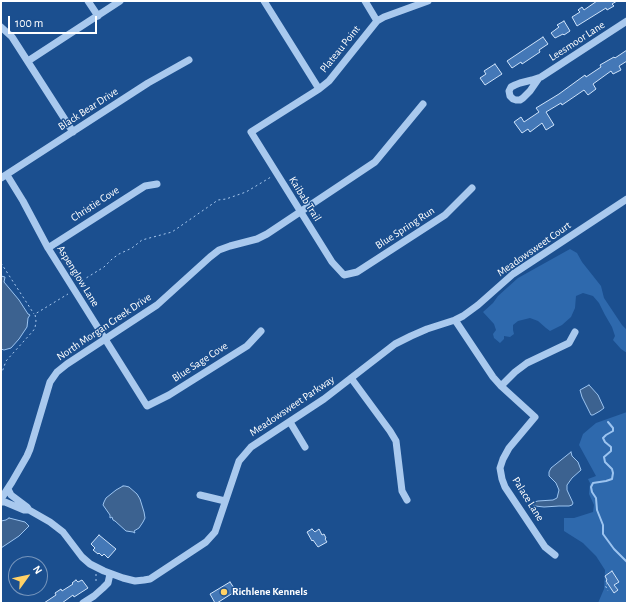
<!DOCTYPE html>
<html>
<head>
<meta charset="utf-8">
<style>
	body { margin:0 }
	#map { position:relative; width:628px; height:604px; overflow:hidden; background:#1b4f8f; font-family:"Alegreya Sans",sans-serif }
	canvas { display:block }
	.frame { position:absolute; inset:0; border:2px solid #fff; pointer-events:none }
	.north { position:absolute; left:8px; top:556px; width:40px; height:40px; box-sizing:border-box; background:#1b4f8f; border:1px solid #7695bc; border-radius:50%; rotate:57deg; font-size:11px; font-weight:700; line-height:16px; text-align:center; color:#fff }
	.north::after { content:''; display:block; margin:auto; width:14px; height:18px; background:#ffd166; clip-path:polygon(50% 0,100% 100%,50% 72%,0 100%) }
	.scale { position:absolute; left:8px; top:16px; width:89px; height:18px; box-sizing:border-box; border:2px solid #fff; border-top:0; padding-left:5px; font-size:12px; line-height:14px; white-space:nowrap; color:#fff; -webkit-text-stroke:3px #1b4f8f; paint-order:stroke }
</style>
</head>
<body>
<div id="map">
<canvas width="628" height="604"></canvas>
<div class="frame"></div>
<div class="north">N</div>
<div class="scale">100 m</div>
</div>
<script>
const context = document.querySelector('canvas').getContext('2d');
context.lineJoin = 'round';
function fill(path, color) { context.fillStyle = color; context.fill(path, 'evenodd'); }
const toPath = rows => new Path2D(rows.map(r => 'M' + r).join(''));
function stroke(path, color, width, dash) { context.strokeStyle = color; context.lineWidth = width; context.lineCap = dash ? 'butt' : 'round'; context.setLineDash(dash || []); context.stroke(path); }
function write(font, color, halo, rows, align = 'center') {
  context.font = font + ' "Alegreya Sans",sans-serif'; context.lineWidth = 3; context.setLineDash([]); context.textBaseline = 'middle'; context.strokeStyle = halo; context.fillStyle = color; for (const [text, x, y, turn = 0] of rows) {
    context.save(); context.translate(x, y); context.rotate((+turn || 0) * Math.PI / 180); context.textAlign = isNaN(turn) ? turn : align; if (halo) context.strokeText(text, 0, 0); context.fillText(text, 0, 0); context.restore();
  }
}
fill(toPath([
	[570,249,577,253,582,262,601,286,604,298,622,325,627,330,627,353,621,349,613,340,615,336,612,327,605,315,599,303,593,296,583,293,576,296,575,308,571,317,562,325,550,331,546,328,538,321,530,318,518,321,513,325,513,330,514,334,510,337,504,336,504,339,500,343,494,338,493,334,496,330,494,324,483,312,493,303,498,296,518,278],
	[627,412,627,603,598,603,604,589,605,570,596,556,583,543,564,531,564,518,574,518,593,512,594,505,589,494,590,483,588,479,596,476,579,445,583,434,596,423]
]), '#2e69ad');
const water = toPath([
	[1,276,5,277,4,282,19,300,28,314,30,315,28,318,27,327,19,339,11,348,4,350,1,349,1,276],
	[589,385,598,395,604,408,600,411,593,415,591,415,582,397,580,390,589,385],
	[571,452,572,456,578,462,581,470,572,478,567,485,567,490,573,503,572,505,569,506,559,506,544,507,535,506,533,505,534,502,538,501,553,500,557,498,559,490,556,483,549,476,549,472,551,468,571,452],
	[123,486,125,486,129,487,137,494,140,499,144,512,145,518,143,522,139,528,134,531,135,533,133,532,126,531,115,521,113,520,112,517,110,518,110,515,103,505,104,502,106,498,116,490,123,486],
	[9,518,25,522,29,526,19,536,1,548,1,521,6,520,9,518]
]);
fill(water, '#3c6290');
stroke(water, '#9cc4f0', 1);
stroke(toPath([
	[608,422,613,428,613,431,606,435,603,438,605,442,611,447,611,451,604,457,605,462,612,469,613,473,612,479,606,481,593,483,591,487,592,492,596,498,597,510,603,525,603,534,614,549,627,562]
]), '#9cc4f0', 2);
const building = toPath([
	[597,1,617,1,612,4,614,6,607,10,606,8,577,26,572,17,580,12,578,10,582,7,584,10,597,1],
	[564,21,570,31,564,35,563,34,555,38,551,33,559,27,557,25,564,21],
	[543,37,548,44,539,50,540,52,522,64,521,62,512,68,507,61,543,37],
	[627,50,627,61,619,66,621,70,613,74,611,71,593,84,596,89,588,95,584,90,562,105,561,103,546,112,554,125,546,130,542,123,530,132,528,129,522,133,514,122,521,117,524,122,539,112,536,108,559,94,585,75,586,77,601,67,600,65,614,57,615,58,627,50],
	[495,64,502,74,485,85,480,78,486,74,484,71,495,64],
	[312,529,315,532,319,529,322,535,324,534,326,538,325,539,327,542,318,547,313,540,312,541,307,532,312,529],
	[99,535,116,549,108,558,104,554,102,556,99,553,98,554,93,550,95,548,91,544,99,535],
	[612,571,619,582,614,585,618,590,614,593,606,581,607,580,605,576,612,571],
	[76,580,78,582,82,580,88,588,74,597,73,595,62,603,44,603,56,595,55,593,61,589,62,591,73,584,72,583,76,580],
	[230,582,236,591,217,603,215,603,210,594,230,582]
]);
fill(building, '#4478b7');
stroke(building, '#cfe3fa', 1);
stroke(toPath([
	[1,263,34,314],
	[78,283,104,267,112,259,119,254,132,248,142,240,172,232,218,200,226,199,246,192,271,177],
	[1,375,6,361,33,331,35,328,36,321,35,314,68,294],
	[96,574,96,582],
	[608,583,605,585,608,591]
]), '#a9c9ee', 1, [2, 3]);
stroke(toPath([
	[88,1,98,16],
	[264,1,319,89],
	[365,1,377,21],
	[428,1,384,17,377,21,329,81,319,89,251,132,332,262,344,275,357,272,445,215,472,188],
	[1,27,12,37,73,132],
	[28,61,120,1],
	[539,78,530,91,523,98,520,100,516,100,513,99,510,96,509,91,511,87,515,85,520,83,532,80,541,77,627,21],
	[7,175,23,201,48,248,147,406,169,395,247,346,261,331],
	[1,178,148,83,189,60],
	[48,248,145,186,157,184],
	[455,320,493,377,501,386,535,417,509,448,503,459,500,468,502,479,505,487,545,547,555,555],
	[351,378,390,431,396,441,402,491,407,500],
	[501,386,515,372,527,363,569,343,575,332],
	[290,422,305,447],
	[8,489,11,495,27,507,29,510,50,522,63,532,82,557,90,564,104,571,123,578,135,581,144,580,150,579,206,542,215,532,239,461,251,447,324,399,395,344,411,336,427,329,455,320,463,316,478,305,513,274,548,251,627,199],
	[200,495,225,501],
	[1,499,12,482,27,456,30,449,50,382,57,372,67,364,157,305,210,257,219,250,230,246,257,239,267,234,375,162,423,104],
	[1,502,5,502,24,510,29,510],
	[83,603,94,596,103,588,108,583,110,574]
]), '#a9c9ee', 7);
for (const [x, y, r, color] of [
	[224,592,4,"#ffd166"]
]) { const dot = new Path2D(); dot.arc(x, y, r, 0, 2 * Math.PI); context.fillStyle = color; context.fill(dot); stroke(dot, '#1b4f8f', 1.5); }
write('11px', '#fff', '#1b4f8f', [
	["Leesmoor Lane",577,41,-33],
	["Plateau Point",340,49,-51],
	["Black Bear Drive",88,109,-33],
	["Kaibab Trail",305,199,58],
	["Christie Cove",95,204,-33],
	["Blue Spring Run",405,228,-33],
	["Meadowsweet Court",534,249,-35],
	["Aspenglow Lane",78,276,58],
	["North Morgan Creek Drive",104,327,-34],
	["Blue Sage Cove",200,362,-33],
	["Meadowsweet Parkway",292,406,-34],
	["Palace Lane",528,499,58]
]);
write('bold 11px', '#fff', '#1b4f8f', [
	["Richlene Kennels",232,592]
], 'left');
</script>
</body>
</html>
